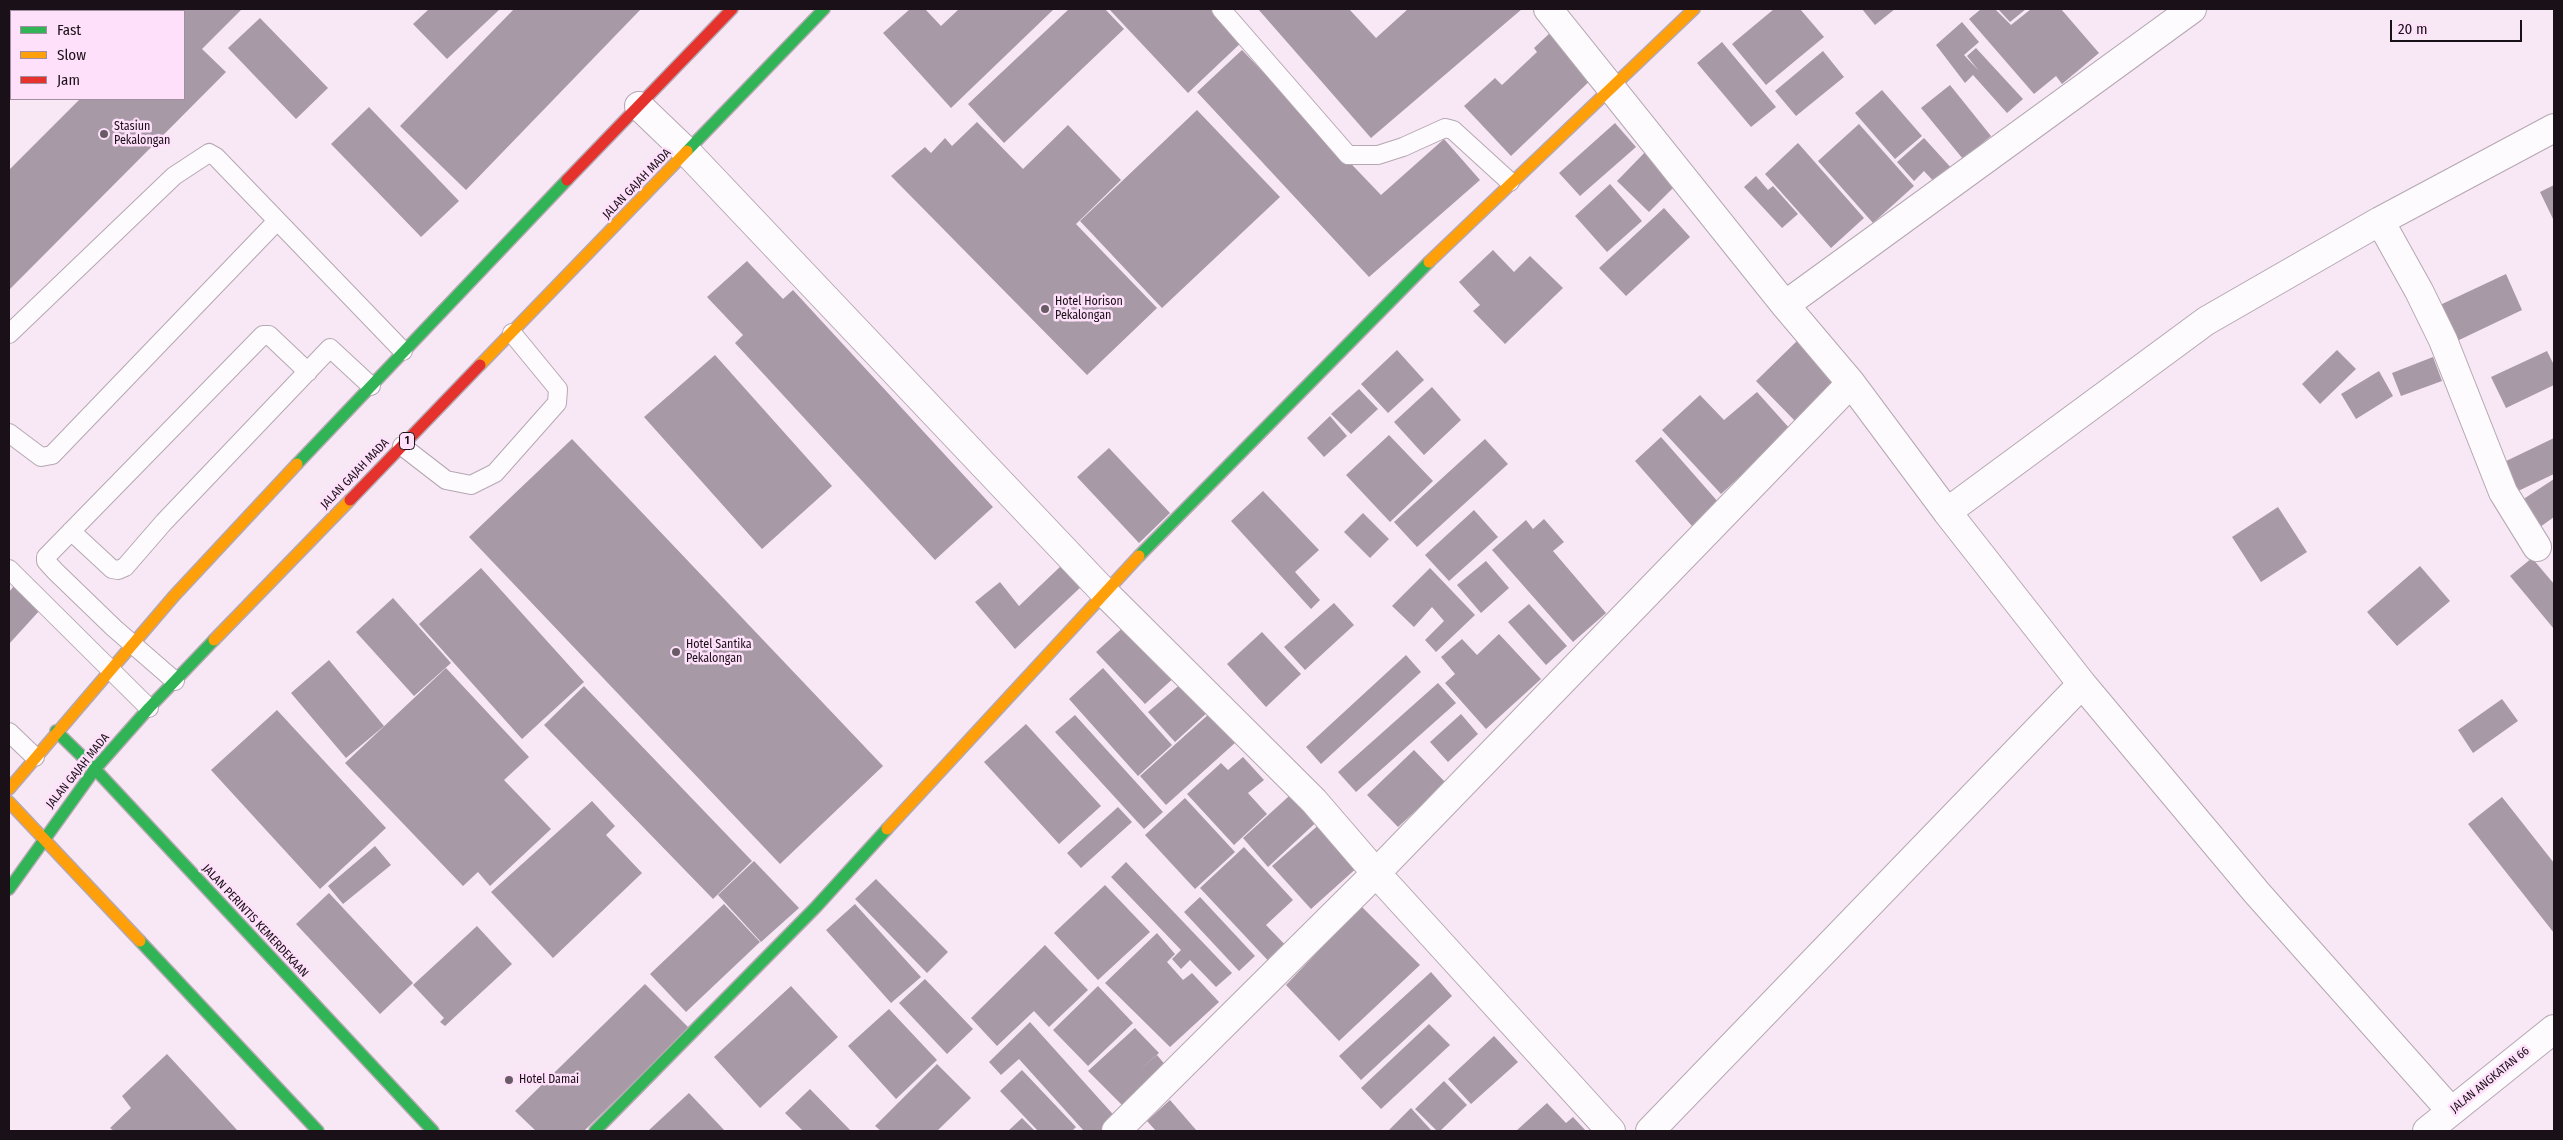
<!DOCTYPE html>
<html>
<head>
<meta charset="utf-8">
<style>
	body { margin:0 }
	#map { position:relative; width:2563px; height:1140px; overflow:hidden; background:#f8e7f5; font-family:"Fira Sans Condensed",sans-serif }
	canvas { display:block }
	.frame { position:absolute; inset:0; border:10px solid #1a1018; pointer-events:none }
	.legend { position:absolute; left:10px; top:10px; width:175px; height:90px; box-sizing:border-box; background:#ffe0fa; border:1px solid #a38da0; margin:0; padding:6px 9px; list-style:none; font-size:15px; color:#1a1018 }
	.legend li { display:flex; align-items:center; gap:10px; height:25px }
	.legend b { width:25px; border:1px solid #a38da0 }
	.scale { position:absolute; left:2390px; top:20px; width:132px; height:22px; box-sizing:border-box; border:2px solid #1a1018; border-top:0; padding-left:6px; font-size:15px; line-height:18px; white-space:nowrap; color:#1a1018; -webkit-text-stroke:4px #ffe0fa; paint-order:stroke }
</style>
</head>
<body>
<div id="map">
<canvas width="2563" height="1140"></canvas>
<div class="frame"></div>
<ul class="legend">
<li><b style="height:6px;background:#30b455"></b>Fast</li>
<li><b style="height:6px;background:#ff9f0a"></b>Slow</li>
<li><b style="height:6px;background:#e5322d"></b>Jam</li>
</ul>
<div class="scale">20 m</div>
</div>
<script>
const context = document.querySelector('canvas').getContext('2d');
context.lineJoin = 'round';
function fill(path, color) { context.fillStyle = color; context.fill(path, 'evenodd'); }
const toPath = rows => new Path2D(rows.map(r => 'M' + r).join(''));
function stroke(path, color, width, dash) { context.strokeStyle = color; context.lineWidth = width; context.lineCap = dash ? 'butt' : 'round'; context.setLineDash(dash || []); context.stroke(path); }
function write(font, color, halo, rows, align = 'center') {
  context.font = font + ' "Fira Sans Condensed",sans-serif'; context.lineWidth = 5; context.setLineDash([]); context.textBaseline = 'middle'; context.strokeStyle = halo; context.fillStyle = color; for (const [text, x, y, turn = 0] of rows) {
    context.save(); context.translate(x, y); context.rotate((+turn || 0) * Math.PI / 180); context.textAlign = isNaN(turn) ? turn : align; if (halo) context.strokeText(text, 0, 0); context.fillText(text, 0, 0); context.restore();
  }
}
fill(toPath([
	[169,9,242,9,202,49,226,72,9,290,9,170,80,99,184,99,184,11,167,11],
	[429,9,500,9,447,59,413,24],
	[514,9,641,9,466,190,400,126],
	[910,9,925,9,941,26,959,9,1054,9,951,108,883,33],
	[1069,9,1105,9,1124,29,1004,143,968,104],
	[1109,9,1217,9,1245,39,1188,93],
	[1258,9,1349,9,1376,38,1408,9,1522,9,1371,138],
	[1774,9,1800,9,1824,37,1766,85,1732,44],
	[1862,9,1895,9,1875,25],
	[1981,9,1995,9,2011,25,2031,9,2061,9,2099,53,2062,84,2056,76,2034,94,1969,19],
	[1998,9,2026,9,2010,22],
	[260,18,328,88,296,119,228,48],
	[1962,22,1979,42,1964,55,1979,71,1967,56,1976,48,2023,99,2007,113,1973,75,1965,83,1936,45],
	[1552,31,1595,76,1511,156,1464,106,1495,78,1502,85,1537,52,1534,48],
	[1722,42,1776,107,1751,127,1697,63],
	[1242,50,1381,195,1444,139,1480,180,1369,277,1197,92],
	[1823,51,1844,77,1796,116,1775,91],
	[1950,85,1991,136,1963,159,1921,108],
	[1882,90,1922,136,1895,159,1855,113],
	[369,107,459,201,421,237,331,144],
	[1197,110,1280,197,1162,308,1080,221],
	[977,122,1023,169,1068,125,1121,180,1076,224,1157,308,1087,375,891,176,925,147,931,153,945,138,952,146],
	[1615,123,1636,147,1580,196,1559,173],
	[1859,124,1914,186,1873,223,1818,161],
	[1924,138,1954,171,1938,186,1924,171,1914,181,1897,162],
	[1798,143,1864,218,1831,248,1765,174],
	[1650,147,1682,179,1649,212,1617,181],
	[1756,176,1768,190,1773,186,1798,214,1782,228,1744,187],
	[1610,184,1642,221,1607,252,1575,216],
	[2554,185,2554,221,2540,192],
	[1664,208,1690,237,1626,296,1599,268],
	[1493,250,1514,272,1530,256,1563,288,1505,344,1473,311,1480,305,1459,282],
	[747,261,783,299,793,290,993,507,935,560,735,343,743,335,707,297],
	[2506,274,2522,310,2457,341,2440,305],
	[1798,340,1837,380,1795,421,1756,381],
	[1397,350,1424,380,1388,413,1361,384],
	[2337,350,2356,369,2320,404,2302,384],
	[2547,351,2554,365,2554,385,2506,408,2491,377],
	[715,355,832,486,762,549,644,417],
	[2433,357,2442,381,2401,396,2392,373],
	[2379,371,2393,396,2356,419,2341,394],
	[1432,387,1461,420,1424,455,1394,422],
	[1359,389,1378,409,1351,434,1331,414],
	[1757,392,1791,430,1721,494,1662,430,1700,395,1724,420],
	[1330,416,1347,436,1324,457,1307,438],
	[1389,435,1433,481,1390,522,1346,475],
	[1661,437,1719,503,1692,526,1635,461],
	[2554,438,2554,474,2516,492,2502,463],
	[572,439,883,766,780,864,469,537],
	[1485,439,1508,464,1417,547,1394,522],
	[1109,448,1170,513,1139,543,1077,477],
	[2554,479,2554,517,2540,527,2522,500],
	[1263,491,1319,550,1295,572,1320,600,1311,609,1231,521],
	[2278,507,2307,552,2261,582,2232,537],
	[1474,510,1498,537,1449,581,1425,555],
	[1363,513,1389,539,1370,558,1344,532],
	[1544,519,1564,542,1553,551,1606,613,1573,642,1492,550,1526,520,1533,529],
	[2532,558,2554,584,2554,629,2510,576],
	[1486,561,1509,588,1481,613,1457,585],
	[1063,564,1083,585,1015,649,975,602,1000,582,1019,606],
	[2420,566,2450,601,2397,646,2367,612],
	[481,568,584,682,522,739,419,624],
	[1430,568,1475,615,1436,652,1425,640,1444,621,1432,607,1414,627,1392,606],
	[14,586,40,610,9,644,9,592],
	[393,598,451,663,414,696,356,632],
	[1334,603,1354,625,1305,670,1284,647],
	[1529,604,1567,646,1546,665,1508,622],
	[1128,623,1177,675,1145,704,1096,652],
	[1262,632,1301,674,1266,707,1227,664],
	[1499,634,1541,679,1486,729,1445,683,1455,674,1441,657,1462,639,1477,655],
	[1406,655,1421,672,1321,764,1306,747],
	[329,660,384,726,346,758,291,693],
	[446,668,529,757,504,780,551,829,490,886,478,872,463,886,345,763],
	[1103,668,1172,745,1138,776,1069,699],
	[1183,682,1209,711,1175,742,1148,712],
	[1438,683,1456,703,1356,792,1338,772],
	[584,686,752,861,713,899,544,725],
	[2502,699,2518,721,2473,753,2458,730],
	[277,710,386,828,320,889,211,770],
	[1210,713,1236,742,1166,805,1140,776],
	[1461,714,1478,734,1448,762,1430,742],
	[1075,715,1163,812,1144,829,1055,732],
	[1026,724,1101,806,1059,844,984,762],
	[1414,750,1446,783,1398,827,1367,795],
	[1243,757,1264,780,1248,793,1267,814,1234,845,1187,794,1221,763,1228,770],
	[1299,787,1324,815,1268,867,1243,838],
	[2502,797,2554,863,2554,933,2468,824],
	[1185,798,1235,852,1195,889,1145,835],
	[592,801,615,826,606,835,642,873,553,958,491,892],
	[1118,807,1132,822,1081,868,1067,853],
	[1322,822,1360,865,1311,909,1272,866],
	[375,846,391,865,343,904,328,886],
	[1244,847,1293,900,1266,925,1292,952,1275,968,1200,888],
	[754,861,799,908,761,942,718,895],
	[1126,862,1232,973,1216,987,1190,960,1181,969,1172,959,1181,950,1111,877],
	[876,879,948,952,927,973,855,899],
	[1105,885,1150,932,1098,980,1054,933],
	[329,893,413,983,380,1014,296,924],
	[1200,897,1255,956,1239,971,1184,912],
	[724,904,760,942,686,1012,650,974],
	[855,904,921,977,891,1003,826,930],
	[1361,906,1420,965,1339,1041,1286,985],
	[477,926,512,964,445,1026,440,1022,444,1018,413,985],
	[1157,933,1175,954,1167,962,1183,980,1192,973,1219,1002,1170,1047,1105,983],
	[1045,945,1088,990,1049,1027,1034,1011,997,1046,971,1018],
	[1431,972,1452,996,1361,1080,1339,1056],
	[925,979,973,1029,947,1054,899,1003],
	[645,984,689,1028,584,1131,536,1131,515,1111],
	[791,986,838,1037,760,1108,714,1057],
	[1098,986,1133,1023,1088,1066,1053,1030],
	[889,1009,937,1060,896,1099,848,1046],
	[1030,1022,1119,1121,1107,1131,1084,1131,1019,1059,1001,1075,989,1062],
	[1429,1024,1450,1045,1381,1109,1361,1088],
	[1135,1028,1159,1053,1138,1071,1157,1055,1172,1073,1129,1112,1088,1071],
	[1494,1036,1518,1062,1471,1104,1448,1079],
	[167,1054,238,1131,114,1131,110,1128,131,1108,122,1096],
	[937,1064,971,1098,937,1131,881,1131,875,1126],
	[1022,1070,1076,1127,1072,1131,1038,1131,1000,1091],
	[1444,1081,1467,1105,1440,1131,1437,1131,1415,1109],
	[810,1089,851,1131,803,1131,785,1113],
	[689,1093,725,1131,648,1131],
	[1170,1100,1197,1131,1156,1131,1147,1121],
	[1547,1103,1566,1123,1573,1117,1586,1131,1516,1131],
	[1411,1108,1431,1130,1388,1131],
	[1022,1118,1035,1131,1008,1131]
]), '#a899a6');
const lane = toPath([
	[1221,9,1348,155,1378,155,1403,147,1445,128,1453,130,1510,182],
	[9,334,174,176,209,153,216,157,403,351],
	[9,433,41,457,52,455,276,222],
	[402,446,446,480,471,485,495,473,557,403,558,389,512,333],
	[71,531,112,569,118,570,125,567,164,522,330,348,371,386],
	[9,569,149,708],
	[175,681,114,628,55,571,46,561,46,557,263,335,269,335,308,372],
	[9,732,35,757]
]);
const street = toPath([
	[1548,9,1785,305,1851,383,1947,512,2082,684,2257,893,2451,1111],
	[639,106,687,152,1104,592,1314,801,1376,873,1611,1131],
	[2380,221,2419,291,2443,340,2503,492,2537,547],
	[1785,305,2192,9],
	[1947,512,2206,321,2380,221,2554,128],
	[1116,1131,1376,873,1851,383],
	[1650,1131,2082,684],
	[2427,1131,2554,1029]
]);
const fast = toPath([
	[687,151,824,9],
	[297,464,567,180],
	[1139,556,1429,262],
	[56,731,95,769,433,1131],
	[9,889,95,769,149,708,214,640],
	[140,941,318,1131],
	[595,1131,816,907,887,829]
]);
const slow = toPath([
	[1429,262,1694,9],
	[480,365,687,151],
	[214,640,350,500],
	[9,789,174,596,297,464],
	[9,802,140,941],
	[887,829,1139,556]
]);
const jam = toPath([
	[567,180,732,9],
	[350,500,480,365]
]);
stroke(lane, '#b4a8b2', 20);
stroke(street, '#b4a8b2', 30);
stroke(fast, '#b4a8b2', 14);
stroke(slow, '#b4a8b2', 14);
stroke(jam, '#b4a8b2', 14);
stroke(lane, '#fefbfe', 18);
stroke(street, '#fefbfe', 28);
stroke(fast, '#30b455', 11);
stroke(slow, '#ff9f0a', 11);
stroke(jam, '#e5322d', 11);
stroke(toPath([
	[68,11,71,9],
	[9,72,11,70]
]), '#c9c4c8', 4, [10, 5]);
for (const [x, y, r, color] of [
	[104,134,5,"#685b65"],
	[1045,309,5,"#685b65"],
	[676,652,5,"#685b65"],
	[509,1080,5,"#685b65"]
]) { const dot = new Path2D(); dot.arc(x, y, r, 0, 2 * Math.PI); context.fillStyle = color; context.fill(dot); stroke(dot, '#ffe0fa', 2); }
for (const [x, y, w] of [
	[407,441,15]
]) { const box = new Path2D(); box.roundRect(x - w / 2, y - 8.5, w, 17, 4); context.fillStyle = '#ffe0fa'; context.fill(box); stroke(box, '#1a1018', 1); }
write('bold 11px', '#1a1018', null, [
	["1",407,441]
]);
write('12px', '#1a1018', '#ffe0fa', [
	["Stasiun",114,127],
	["Pekalongan",114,141],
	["Hotel Horison",1055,302],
	["Pekalongan",1055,316],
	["Hotel Santika",686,645],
	["Pekalongan",686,659],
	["Hotel Damai",519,1080]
], 'left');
write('12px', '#1a1018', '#ffe0fa', [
	["JALAN GAJAH MADA",637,184,-46],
	["JALAN GAJAH MADA",355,474,-46],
	["JALAN GAJAH MADA",78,771,-51],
	["JALAN PERINTIS KEMERDEKAAN",255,921,47],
	["JALAN ANGKATAN 66",2490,1080,-39]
]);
</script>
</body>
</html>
